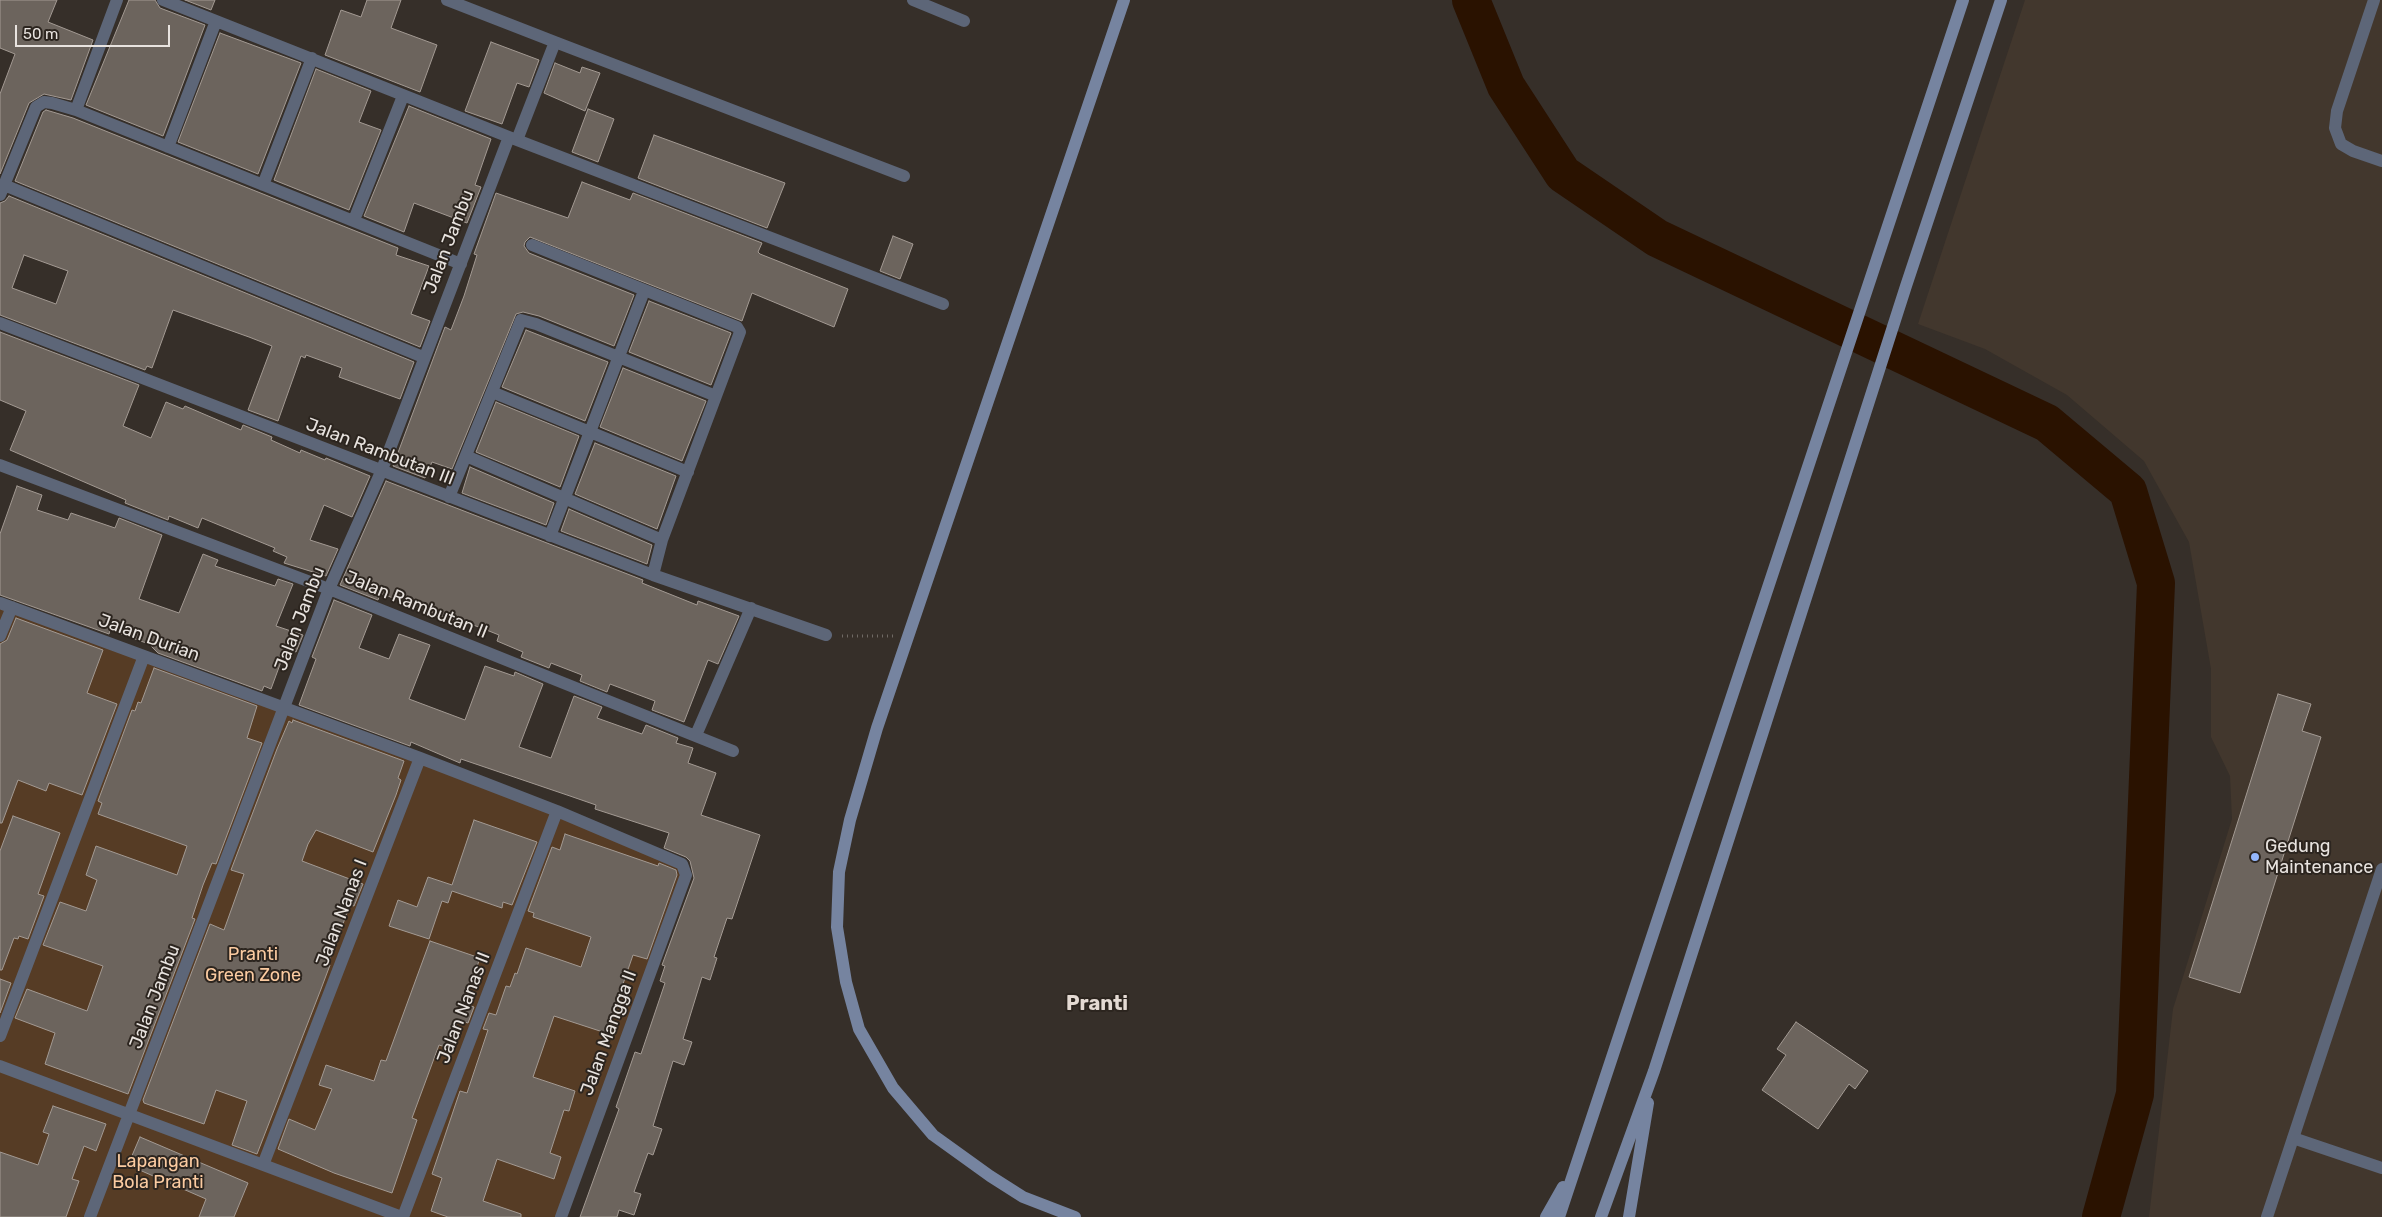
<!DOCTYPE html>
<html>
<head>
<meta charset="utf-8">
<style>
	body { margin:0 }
	#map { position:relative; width:2382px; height:1217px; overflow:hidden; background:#362f29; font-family:Rubik,sans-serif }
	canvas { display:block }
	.scale { position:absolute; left:15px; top:25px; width:155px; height:22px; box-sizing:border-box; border:2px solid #e8e3df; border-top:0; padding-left:6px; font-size:15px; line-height:18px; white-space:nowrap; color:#e8e3df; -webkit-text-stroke:4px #2c251f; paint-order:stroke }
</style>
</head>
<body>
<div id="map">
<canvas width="2382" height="1217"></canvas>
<div class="scale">50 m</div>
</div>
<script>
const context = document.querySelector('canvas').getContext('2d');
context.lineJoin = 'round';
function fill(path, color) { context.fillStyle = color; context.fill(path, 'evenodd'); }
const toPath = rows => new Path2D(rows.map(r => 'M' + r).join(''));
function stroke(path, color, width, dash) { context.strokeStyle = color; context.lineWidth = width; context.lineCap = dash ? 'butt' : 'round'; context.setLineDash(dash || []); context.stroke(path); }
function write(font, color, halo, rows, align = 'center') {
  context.font = font + ' Rubik,sans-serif'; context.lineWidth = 4; context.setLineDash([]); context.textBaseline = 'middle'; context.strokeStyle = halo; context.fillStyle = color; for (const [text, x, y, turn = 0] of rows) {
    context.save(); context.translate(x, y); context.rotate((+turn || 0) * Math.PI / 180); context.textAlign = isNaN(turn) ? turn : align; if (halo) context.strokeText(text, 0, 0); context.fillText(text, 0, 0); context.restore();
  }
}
fill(toPath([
	[2025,0,2382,0,2382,1217,2149,1217,2173,1009,2232,819,2230,776,2211,737,2211,669,2189,542,2144,461,2067,395,1985,349,1918,324]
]), '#42372d');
fill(toPath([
	[0,603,420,759,684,868,559,1217,0,1217]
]), '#563c25');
stroke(toPath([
	[1471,0,1506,86,1563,174,1657,238,2047,423,2128,491,2156,583,2135,1094,2101,1217]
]), '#2a1200', 38);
const building = toPath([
	[0,0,57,0,48,22,93,40,71,100,44,94,29,103,0,174,0,94,15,54,0,48,0,0],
	[129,0,155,0,160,8,205,25,163,136,86,105,129,0],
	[185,0,215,0,211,10,185,0],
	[367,0,401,0,391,28,437,45,420,92,325,55,341,10,361,17,367,0],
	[220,33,301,63,258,174,178,142,220,33],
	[491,42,539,60,529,87,517,83,502,124,465,111,491,42],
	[555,63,580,73,582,67,600,73,585,111,544,93,555,63],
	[316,69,371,91,359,122,381,130,349,210,274,180,316,69],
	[409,106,491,139,475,185,481,187,467,223,414,203,404,232,364,216,409,106],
	[588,109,614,119,598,162,572,152,588,109],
	[46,110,73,118,398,248,396,255,429,266,411,314,430,321,420,347,15,181,43,112,46,110],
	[654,135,785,183,767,228,638,178,654,135],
	[582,182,630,200,633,193,762,243,758,252,760,254,848,289,834,327,752,293,742,321,530,237,525,242,524,246,529,253,634,295,614,346,539,316,523,312,516,314,452,469,432,462,425,478,393,466,445,327,451,330,464,296,477,255,474,254,496,193,568,218,582,182],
	[9,196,414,362,400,399,339,377,342,368,306,355,305,358,301,356,278,421,248,410,272,346,249,337,173,310,152,368,147,366,145,370,0,315,0,203,5,201,9,196],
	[24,255,68,271,56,304,12,288,24,255],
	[893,236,913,244,900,279,880,271,893,236],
	[649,301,731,333,711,385,629,352,649,301],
	[526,330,608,362,585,421,502,387,526,330],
	[0,332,139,385,123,426,151,438,166,402,183,409,185,406,241,430,243,425,272,437,271,440,300,453,301,450,325,460,326,458,370,476,352,517,324,505,310,540,338,549,326,576,284,563,287,557,273,551,275,548,202,518,198,528,169,516,168,520,125,503,126,500,10,450,26,411,0,400,0,332],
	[623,368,706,401,682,461,600,427,623,368],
	[496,402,579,436,560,487,476,452,496,402],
	[595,443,676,476,657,529,575,494,595,443],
	[470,467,554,503,546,525,462,493,470,467],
	[386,481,643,580,642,583,697,605,698,601,739,616,718,664,708,660,684,722,652,710,655,701,610,684,607,692,580,681,582,675,551,663,549,668,521,657,523,652,497,641,499,635,484,629,454,618,453,620,435,614,380,593,378,600,340,585,386,481],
	[17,486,42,495,37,510,68,520,71,513,115,528,119,518,162,535,139,599,179,613,203,554,218,560,215,566,275,586,278,579,293,584,276,626,303,635,296,652,286,648,271,689,264,686,262,691,158,653,149,644,110,630,109,634,0,595,0,534,17,486],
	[569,509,652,545,647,564,561,531,569,509],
	[334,600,372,615,359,648,389,659,399,634,430,645,409,699,465,720,485,666,514,676,515,672,543,684,519,747,551,758,574,696,602,707,597,718,642,734,646,725,678,738,676,743,693,748,688,763,716,773,701,815,760,835,732,919,727,918,714,957,717,958,710,980,702,977,683,1039,692,1042,684,1065,673,1061,653,1126,662,1129,653,1155,648,1153,634,1192,641,1194,634,1215,619,1210,617,1217,580,1217,619,1109,616,1107,635,1052,641,1054,665,983,660,981,665,966,662,965,694,878,690,861,686,857,664,848,669,833,595,809,596,805,570,796,461,759,460,763,411,742,410,746,299,705,316,659,312,657,334,600],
	[16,618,103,650,87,693,117,704,82,795,49,783,46,791,18,780,2,823,0,823,0,644,7,640,16,618],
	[154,668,257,706,247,738,262,743,216,864,212,863,203,885,192,918,195,919,128,1094,45,1064,55,1033,15,1018,27,989,87,1011,103,966,43,945,60,902,86,911,97,880,86,875,96,846,177,875,187,846,98,814,102,803,98,801,132,710,135,711,138,702,141,703,154,668],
	[2278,694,2311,704,2302,731,2321,737,2240,993,2189,977,2278,694],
	[293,720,404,761,398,778,401,780,396,795,373,852,316,830,308,844,302,861,363,884,354,906,350,905,328,964,330,965,321,989,257,1154,232,1145,247,1101,216,1090,204,1124,144,1103,143,1100,210,924,224,930,244,874,231,870,277,749,289,721,292,723,293,720],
	[13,816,60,833,38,894,44,896,28,939,19,936,18,939,14,938,2,970,0,970,0,851,13,816],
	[474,820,537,842,512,905,503,902,502,908,452,891,448,903,442,901,429,939,389,926,398,900,417,907,428,877,452,885,474,820],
	[565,834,658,866,659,863,676,870,677,875,647,959,633,955,606,1033,554,1016,533,1077,575,1091,569,1111,564,1110,550,1153,561,1157,554,1179,497,1159,483,1201,521,1214,521,1217,448,1217,431,1211,442,1178,432,1174,460,1091,467,1093,488,1030,483,1029,489,1013,496,1015,506,986,510,987,515,973,517,974,526,948,581,967,591,937,533,917,534,913,528,911,552,847,560,850,565,834],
	[430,941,480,958,464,1004,474,1007,468,1023,458,1020,449,1048,439,1045,412,1118,417,1120,392,1193,334,1173,278,1149,289,1119,315,1130,332,1089,319,1085,326,1065,374,1081,381,1060,386,1061,430,941],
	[0,979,11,983,0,1013,0,979],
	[1796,1022,1868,1071,1855,1089,1849,1084,1818,1129,1762,1090,1786,1055,1777,1049,1796,1022],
	[53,1106,106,1124,96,1151,84,1146,72,1179,79,1181,66,1217,0,1217,0,1152,38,1165,49,1134,43,1132,53,1106],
	[140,1137,248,1183,234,1217,199,1217,206,1199,128,1165,140,1137]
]);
fill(building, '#6c645d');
stroke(building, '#a39a93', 1);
stroke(toPath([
	[842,636,893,636]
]), '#6e6863', 3, [1, 4]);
stroke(toPath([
	[2374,0,2337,111,2335,128,2341,144,2353,151,2382,161],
	[2293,1138,2382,1168],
	[2267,1217,2382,869]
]), '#5d6678', 12);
stroke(toPath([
	[163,0,509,137,943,304],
	[447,0,555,42],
	[913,0,964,21],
	[76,110,117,0],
	[517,140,555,42,904,176],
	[168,147,216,21],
	[4,185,423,357],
	[263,185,312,58],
	[0,195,36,107,44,102,52,103,76,110,461,264],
	[354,220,403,96],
	[532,245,737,327,740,332,662,540,653,575],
	[0,323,653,575,826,635],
	[492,392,688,472],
	[466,456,662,540],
	[0,465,329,589,733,751],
	[449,497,521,320,536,324,716,396],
	[550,536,644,291],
	[0,603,420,758,557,811,682,864,686,875,561,1217],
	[0,636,12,607],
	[696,735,751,608],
	[0,1036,144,656],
	[0,1066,402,1217],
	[263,1165,420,758],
	[90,1217,329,589,381,472,509,137],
	[403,1217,557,811]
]), '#5d6678', 12);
stroke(toPath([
	[1075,1217,1023,1197,990,1176,933,1135,893,1088,859,1029,846,982,837,927,839,872,850,820,877,728,1124,0],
	[1546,1217,1563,1187],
	[1559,1217,1963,0],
	[1601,1217,1654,1071,1906,286,2001,0],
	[1629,1217,1648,1103]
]), '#7684a0', 12);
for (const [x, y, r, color] of [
	[2255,857,5,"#94b7fd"]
]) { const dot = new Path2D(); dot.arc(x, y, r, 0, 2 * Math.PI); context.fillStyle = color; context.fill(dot); stroke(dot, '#2c251f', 2); }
write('18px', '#e8e3df', '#2c251f', [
	["Jalan Jambu",449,242,-69],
	["Jalan Rambutan III",380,452,21],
	["Jalan Rambutan II",416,605,22],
	["Jalan Jambu",300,619,-69],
	["Jalan Durian",149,638,20],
	["Jalan Nanas I",342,913,-69],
	["Jalan Jambu",155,997,-69],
	["Jalan Nanas II",464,1008,-69],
	["Jalan Mangga II",609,1033,-70]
]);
write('18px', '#e8e3df', '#2c251f', [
	["Gedung",2265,847],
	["Maintenance",2265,868]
], 'left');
write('18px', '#fbcba1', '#2c251f', [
	["Pranti",253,955],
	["Green Zone",253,976],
	["Lapangan",158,1162],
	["Bola Pranti",158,1183]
]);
write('bold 20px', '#e4dad3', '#2c251f', [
	["Pranti",1097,1004]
]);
</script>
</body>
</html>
